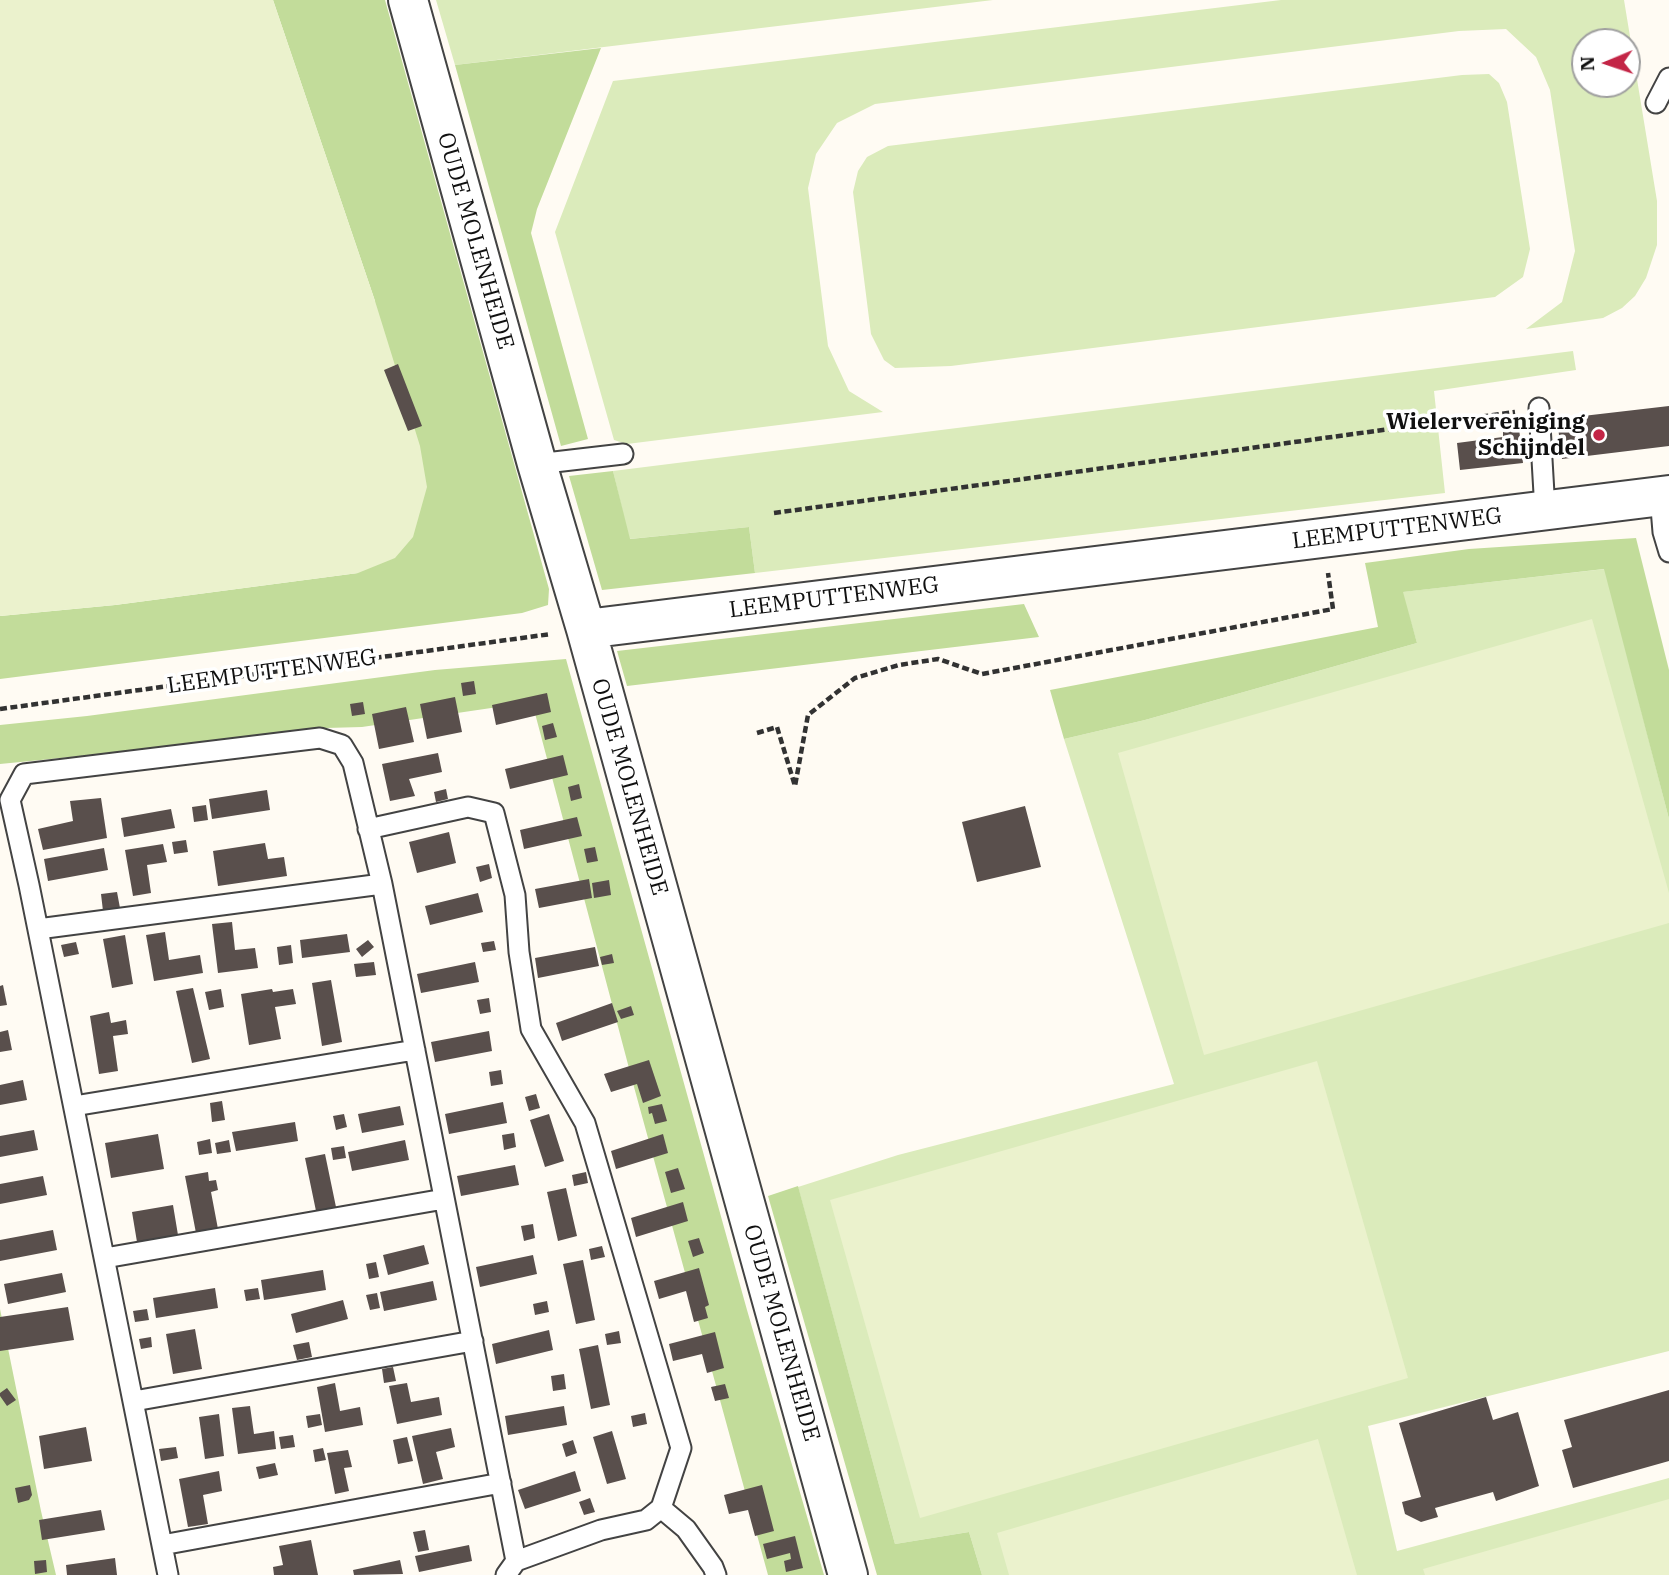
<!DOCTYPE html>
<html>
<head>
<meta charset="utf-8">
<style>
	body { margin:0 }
	#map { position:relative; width:1669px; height:1575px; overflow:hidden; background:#fffbf3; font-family:"IBM Plex Serif",serif }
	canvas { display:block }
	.north { position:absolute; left:1571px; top:28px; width:70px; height:70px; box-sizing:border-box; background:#fff; border:2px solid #9f9f9f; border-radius:50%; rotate:268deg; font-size:19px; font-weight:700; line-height:28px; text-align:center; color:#101010 }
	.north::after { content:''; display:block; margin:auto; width:24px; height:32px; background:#c32546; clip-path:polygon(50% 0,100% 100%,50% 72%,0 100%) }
</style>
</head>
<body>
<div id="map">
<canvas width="1669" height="1575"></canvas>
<div class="north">N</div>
</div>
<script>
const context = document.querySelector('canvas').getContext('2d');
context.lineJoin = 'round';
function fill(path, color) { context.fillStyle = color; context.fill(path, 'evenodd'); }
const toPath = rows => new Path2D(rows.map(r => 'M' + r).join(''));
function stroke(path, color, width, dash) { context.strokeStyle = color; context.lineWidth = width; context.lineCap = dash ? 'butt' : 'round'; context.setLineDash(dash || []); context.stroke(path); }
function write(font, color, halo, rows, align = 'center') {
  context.font = font + ' "IBM Plex Serif",serif'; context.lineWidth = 7; context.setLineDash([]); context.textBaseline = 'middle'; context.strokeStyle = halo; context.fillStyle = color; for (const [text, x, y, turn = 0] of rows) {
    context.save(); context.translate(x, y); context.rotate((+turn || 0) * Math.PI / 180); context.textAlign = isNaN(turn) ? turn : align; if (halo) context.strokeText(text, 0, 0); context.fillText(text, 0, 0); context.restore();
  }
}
fill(toPath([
	[436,0,993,0,455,65],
	[1281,0,1624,0,1657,201,1657,245,1646,278,1635,296,1622,308,1603,318,1526,329,1562,302,1575,251,1550,90,1536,57,1506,29,1459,31,875,104,837,123,816,154,808,188,828,346,849,391,883,412,627,444,614,440,555,232,613,81],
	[1585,42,1627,42,1627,84,1585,84],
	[1489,74,1499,83,1507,102,1530,249,1523,277,1495,297,951,366,895,368,884,360,871,334,853,192,858,171,867,157,888,146,1462,75],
	[1573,351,1576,370,1434,391,1445,493,755,573,749,527,629,539,613,471],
	[1605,569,1669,819,1669,1351,1368,1426,1397,1551,1669,1478,1669,1575,982,1575,969,1532,895,1544,798,1187,898,1155,1174,1084,1064,739,1145,720,1417,643,1402,592]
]), '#dbebbb');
fill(toPath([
	[273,0,385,0,549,589,548,605,522,613,0,679,0,616,115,605,358,573,375,301],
	[601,48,537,209,531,233,588,439,561,446,455,65],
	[613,471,630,539,749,527,755,573,602,590,569,476],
	[1636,538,1669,670,1669,819,1604,569,1403,592,1417,643,1145,720,1064,739,1050,690,1378,627,1365,563,1469,549],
	[1024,604,1039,637,627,686,617,651],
	[566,659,747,1310,824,1575,768,1575,634,1087,532,702,362,727,326,728,254,739,0,764,0,725,87,716,435,670],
	[798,1186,895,1544,969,1532,982,1575,877,1575,768,1196],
	[0,1309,41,1511,56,1575,0,1575]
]), '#c2dc9a');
fill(toPath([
	[0,0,273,0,375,301,420,446,427,487,413,537,395,558,358,573,115,605,0,616],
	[1592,619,1669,893,1669,923,1204,1055,1118,753],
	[1317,1061,1408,1378,920,1518,830,1200],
	[1318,1439,1357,1575,1009,1575,997,1533],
	[1669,1499,1669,1575,1425,1575,1423,1569]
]), '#ebf2cd');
fill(toPath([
	[398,364,422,426,408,431,384,370],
	[1669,406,1669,446,1562,459,1557,419],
	[1519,428,1523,463,1460,470,1457,443,1503,437,1503,431],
	[474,681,476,694,463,696,461,683],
	[547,693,551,712,496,725,492,705],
	[455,697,462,732,427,739,420,704],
	[363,702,365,714,352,716,350,704],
	[406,707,414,742,379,749,372,714],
	[553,723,557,737,545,740,542,726],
	[438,753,442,772,409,779,415,796,390,801,382,764],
	[563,755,568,775,510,789,505,769],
	[579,784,582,798,571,801,568,787],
	[446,789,448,799,436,802,434,792],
	[267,790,270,810,212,819,209,799],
	[101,798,107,838,43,850,38,829,73,821,70,801],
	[206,805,208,820,194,822,192,807],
	[1025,806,1041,867,977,882,962,822],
	[171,809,175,828,124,837,121,818],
	[577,817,582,836,524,849,520,830],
	[449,832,456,863,417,873,409,842],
	[186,840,188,852,174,854,172,842],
	[265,843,268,859,284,857,287,876,218,886,213,851],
	[163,844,167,862,147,865,151,893,133,896,125,850],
	[595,847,598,861,587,863,584,849],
	[104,848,108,870,48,881,44,859],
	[489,864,492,878,480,882,476,867],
	[589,879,592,898,539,908,535,889],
	[609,880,611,895,594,898,592,883],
	[117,892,120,908,103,911,101,894],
	[478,893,483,912,430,925,425,906],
	[232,922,235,950,255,948,258,968,218,973,212,924],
	[165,932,169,960,200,955,203,973,154,981,146,935],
	[347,934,350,952,302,958,300,940],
	[125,935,133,984,112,988,103,939],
	[368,940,374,947,362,957,356,949],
	[494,941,496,950,483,952,481,943],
	[76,942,79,954,64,957,61,945],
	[291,945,293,963,279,965,277,947],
	[595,947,599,966,538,978,535,958],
	[612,954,614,963,602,965,600,957],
	[374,962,376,975,356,977,354,964],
	[475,962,479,982,421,993,417,974],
	[331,980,342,1042,322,1046,312,983],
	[3,985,7,1005,0,1006,0,986],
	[193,988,210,1059,192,1063,176,991],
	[221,989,224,1007,209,1010,205,992],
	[272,989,273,992,293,989,296,1004,275,1007,281,1039,249,1045,241,994],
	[489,998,491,1012,480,1014,477,1000],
	[612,1003,618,1022,562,1041,556,1023],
	[631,1006,634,1015,621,1019,617,1011],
	[109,1012,111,1023,126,1020,128,1034,113,1036,118,1071,99,1074,90,1016],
	[8,1030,12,1050,0,1052,0,1032],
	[489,1031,492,1051,435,1062,431,1042],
	[649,1060,661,1096,643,1103,637,1084,611,1092,604,1074],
	[501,1070,503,1084,491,1086,489,1072],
	[23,1080,27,1100,0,1105,0,1085],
	[536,1094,540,1108,529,1111,525,1097],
	[222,1101,225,1120,212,1122,210,1103],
	[503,1102,507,1123,449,1134,445,1114],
	[662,1104,667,1121,655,1124,652,1113,649,1114,648,1107],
	[400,1106,404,1125,362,1133,358,1114],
	[344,1114,347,1127,336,1130,333,1116],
	[549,1114,564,1161,545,1167,530,1120],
	[295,1122,298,1141,236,1151,232,1132],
	[34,1130,38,1150,0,1157,0,1136],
	[514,1133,516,1147,504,1150,502,1135],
	[158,1134,164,1169,111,1178,105,1143],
	[663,1134,668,1153,616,1169,611,1151],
	[210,1139,212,1153,199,1155,197,1142],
	[229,1140,231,1152,217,1154,215,1143],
	[405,1140,409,1160,352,1171,348,1152],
	[344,1146,346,1158,333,1160,331,1148],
	[325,1154,336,1207,316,1211,305,1158],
	[515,1165,519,1185,461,1196,457,1176],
	[678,1168,685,1189,671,1193,665,1172],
	[208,1172,209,1181,216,1180,218,1190,211,1192,218,1229,196,1233,185,1176],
	[586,1172,588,1183,574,1186,572,1175],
	[43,1176,47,1195,0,1204,0,1184],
	[566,1188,577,1236,558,1241,547,1192],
	[683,1202,688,1221,636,1237,631,1218],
	[173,1205,178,1235,137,1242,132,1212],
	[533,1224,535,1238,524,1241,521,1226],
	[53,1230,57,1250,0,1261,0,1240],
	[699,1238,704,1253,693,1257,688,1241],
	[424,1245,429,1264,388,1275,383,1255],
	[602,1246,605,1257,591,1260,589,1249],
	[533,1255,537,1274,480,1287,476,1267],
	[583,1260,595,1320,576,1324,563,1264],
	[376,1262,379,1277,369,1279,366,1264],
	[699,1268,709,1305,705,1307,708,1318,694,1322,686,1291,659,1299,654,1281],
	[323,1270,326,1290,264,1300,261,1280],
	[62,1273,66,1292,8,1304,4,1284],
	[433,1281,437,1300,384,1311,380,1292],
	[215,1288,218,1308,156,1318,153,1298],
	[258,1288,260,1299,246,1301,244,1290],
	[377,1293,380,1308,370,1310,366,1295],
	[343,1300,348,1319,296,1333,291,1314],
	[547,1301,549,1312,535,1315,533,1304],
	[68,1307,74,1340,0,1351,0,1317],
	[147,1309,149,1320,135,1322,133,1311],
	[195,1329,202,1369,173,1374,166,1334],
	[549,1330,553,1350,496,1364,492,1344],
	[619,1331,621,1343,607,1345,605,1334],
	[715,1332,724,1368,707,1373,702,1354,673,1361,669,1344],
	[151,1337,152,1347,141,1349,139,1339],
	[309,1342,312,1357,297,1360,293,1345],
	[598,1345,610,1405,591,1409,579,1349],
	[393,1367,396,1381,384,1383,382,1369],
	[564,1374,566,1389,553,1391,551,1376],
	[335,1383,340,1411,360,1407,363,1425,325,1432,317,1387],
	[407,1383,411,1402,439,1397,442,1415,397,1424,389,1386],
	[725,1384,729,1398,715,1401,711,1387],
	[7,1388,16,1400,7,1406,0,1396,0,1393],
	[1669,1390,1669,1461,1573,1488,1562,1450,1572,1447,1564,1420],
	[1486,1397,1493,1420,1518,1412,1539,1486,1496,1501,1493,1492,1435,1508,1438,1517,1421,1522,1405,1514,1402,1502,1421,1497,1399,1423],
	[250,1406,254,1434,274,1431,276,1449,238,1454,232,1408],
	[564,1406,567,1425,508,1435,505,1416],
	[645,1413,647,1424,633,1427,631,1416],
	[219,1414,224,1456,205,1459,199,1417],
	[320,1414,322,1425,308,1428,306,1416],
	[86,1427,92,1461,44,1469,39,1436],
	[451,1428,455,1447,436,1452,443,1479,423,1484,412,1436],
	[612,1431,626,1479,607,1484,593,1437],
	[293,1435,295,1447,281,1449,279,1437],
	[407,1437,413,1461,398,1464,393,1440],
	[573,1440,577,1453,566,1457,562,1444],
	[176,1447,178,1458,161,1461,159,1449],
	[323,1448,326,1460,315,1462,313,1450],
	[348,1450,352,1467,344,1468,349,1491,335,1494,327,1453],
	[275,1463,278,1475,259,1479,256,1467],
	[219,1471,222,1491,203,1495,208,1524,188,1527,179,1479],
	[575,1471,581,1491,525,1509,518,1490],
	[30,1485,32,1495,29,1500,18,1503,15,1488],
	[762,1485,774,1531,755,1536,748,1510,729,1514,724,1495],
	[590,1498,595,1512,584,1515,579,1502],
	[101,1510,105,1530,42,1540,39,1520],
	[425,1530,429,1550,418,1552,413,1532],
	[795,1536,803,1568,786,1572,784,1561,791,1559,790,1553,767,1559,763,1544],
	[311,1540,318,1575,274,1575,273,1567,283,1565,279,1546],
	[469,1545,472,1561,419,1572,415,1556],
	[115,1558,117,1575,67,1575,66,1565],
	[46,1560,47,1572,35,1574,34,1561],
	[400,1560,403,1574,354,1575,353,1570]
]), '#594f4c');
const lane = toPath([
	[1656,103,1669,78],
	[1539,408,1545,511],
	[537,464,623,454],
	[1660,496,1663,532,1669,552],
	[368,829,468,807,494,813,515,895,519,952,531,1029,585,1123,681,1448,661,1508,646,1520,601,1530,516,1561,506,1575],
	[38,929,382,884],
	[74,1106,415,1050],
	[105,1258,444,1199],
	[134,1401,473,1341],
	[661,1508,686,1529,713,1567,716,1575],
	[162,1545,501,1483],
	[168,1575,29,885,10,800,24,774,320,738,342,745,353,763,382,884,516,1561]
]);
const street = toPath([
	[408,0,537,464,586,629,848,1575],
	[586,629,1669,495]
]);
stroke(lane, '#434343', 23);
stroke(street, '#434343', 42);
stroke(toPath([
	[774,513,1515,412],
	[0,709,551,634],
	[757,733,777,727,795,786,808,715,855,678,899,665,938,659,982,674,1333,609,1328,573]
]), '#323232', 4.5, [7, 3.5]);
stroke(lane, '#fff', 19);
stroke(street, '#fff', 38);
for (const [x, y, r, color] of [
	[1599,435,7,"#c32546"]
]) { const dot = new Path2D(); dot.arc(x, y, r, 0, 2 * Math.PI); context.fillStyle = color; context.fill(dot); stroke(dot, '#fff', 2.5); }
write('23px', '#101010', '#fff', [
	["OUDE MOLENHEIDE",475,241,74],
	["LEEMPUTTENWEG",1397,529,-7],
	["LEEMPUTTENWEG",834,598,-7],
	["LEEMPUTTENWEG",272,672,-8],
	["OUDE MOLENHEIDE",629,787,74],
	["OUDE MOLENHEIDE",781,1333,74]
]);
write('bold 23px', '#101010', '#fff', [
	["Wielervereniging",1585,422],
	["Schijndel",1585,448]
], 'right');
</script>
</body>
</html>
